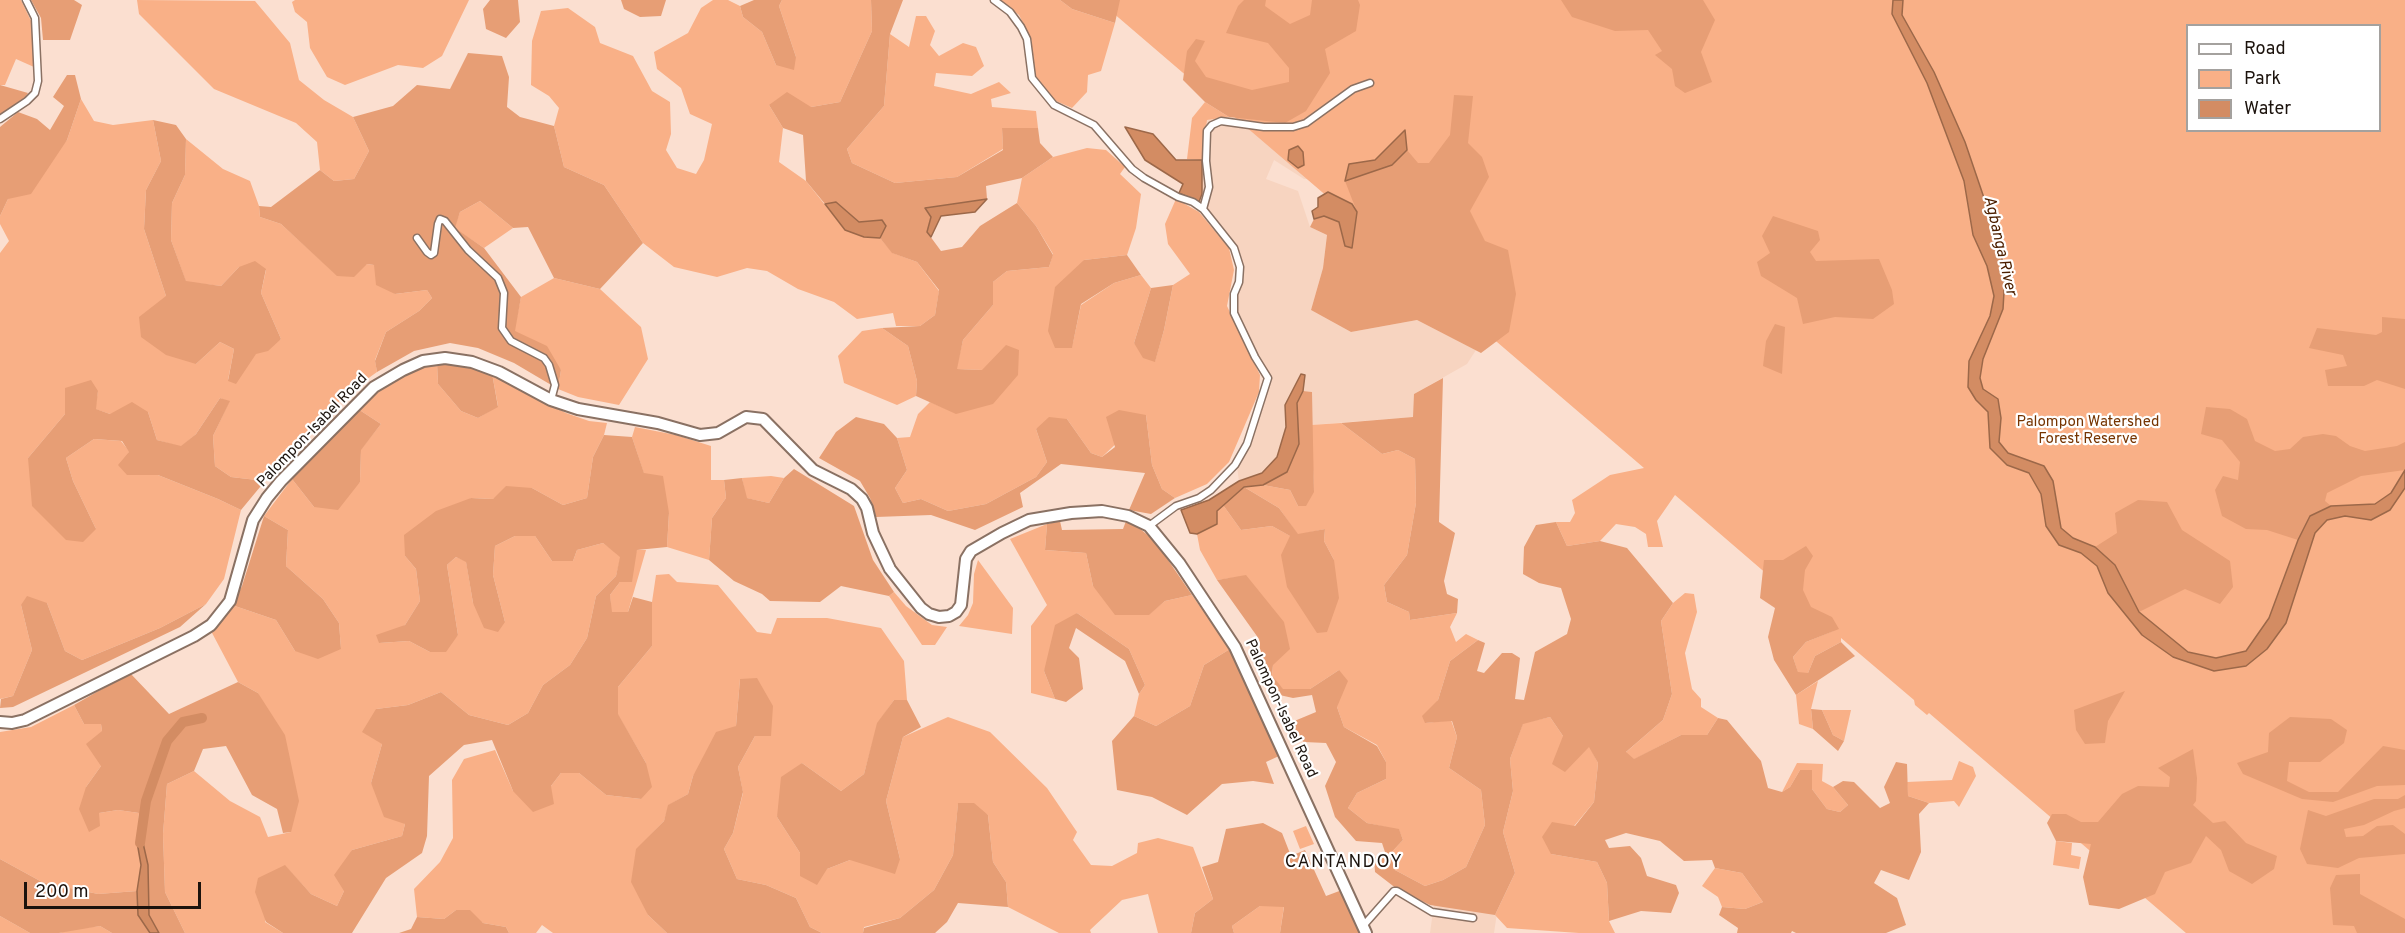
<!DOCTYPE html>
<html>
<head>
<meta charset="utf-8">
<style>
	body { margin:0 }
	#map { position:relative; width:2405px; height:933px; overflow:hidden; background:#fbdfd0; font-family:Overpass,sans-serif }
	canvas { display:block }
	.legend { position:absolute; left:2186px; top:24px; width:195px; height:108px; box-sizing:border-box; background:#fff; border:2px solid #a4a19e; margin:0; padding:8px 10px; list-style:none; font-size:18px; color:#1c130d }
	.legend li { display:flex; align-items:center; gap:12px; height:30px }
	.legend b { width:30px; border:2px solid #a4a19e }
	.scale { position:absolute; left:24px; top:882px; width:177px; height:27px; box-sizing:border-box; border:3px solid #1c130d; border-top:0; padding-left:8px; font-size:18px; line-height:21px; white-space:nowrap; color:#1c130d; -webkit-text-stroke:4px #fff; paint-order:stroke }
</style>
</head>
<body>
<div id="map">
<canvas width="2405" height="933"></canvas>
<ul class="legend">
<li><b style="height:8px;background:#fff"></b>Road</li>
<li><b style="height:16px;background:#f9b087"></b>Park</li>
<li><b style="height:16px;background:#d38c63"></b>Water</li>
</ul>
<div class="scale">200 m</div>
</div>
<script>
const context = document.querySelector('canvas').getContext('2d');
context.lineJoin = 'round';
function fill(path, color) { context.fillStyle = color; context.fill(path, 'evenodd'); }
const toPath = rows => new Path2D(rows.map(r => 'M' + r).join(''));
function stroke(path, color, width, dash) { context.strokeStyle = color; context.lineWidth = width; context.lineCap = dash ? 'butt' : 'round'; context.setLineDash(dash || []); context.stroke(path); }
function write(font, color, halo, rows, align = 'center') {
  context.font = font + ' Overpass,sans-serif'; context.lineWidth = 4.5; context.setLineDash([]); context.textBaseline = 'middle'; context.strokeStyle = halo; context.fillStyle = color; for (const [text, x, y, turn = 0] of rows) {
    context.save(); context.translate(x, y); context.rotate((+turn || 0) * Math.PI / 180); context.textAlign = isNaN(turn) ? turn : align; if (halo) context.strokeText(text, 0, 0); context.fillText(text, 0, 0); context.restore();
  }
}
fill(toPath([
	[1229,117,1285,123,1345,181,1304,179,1274,160,1266,179,1298,191,1310,227,1327,235,1323,268,1311,310,1351,332,1417,320,1476,350,1467,364,1414,394,1414,417,1311,425,1312,392,1303,391,1305,375,1285,405,1286,427,1277,457,1262,473,1239,481,1237,467,1265,393,1269,378,1237,313,1234,295,1243,267,1237,246,1199,202,1202,194,1202,160,1207,120],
	[1434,904,1497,913,1494,933,1430,933]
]), '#f7d4c0');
fill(toPath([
	[0,0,21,0,32,23,34,67,16,59,5,85,0,85],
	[137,0,255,1,290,43,299,80,324,100,353,117,369,151,354,179,334,181,320,170,317,142,296,123,214,89,139,14],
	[295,0,469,0,442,56,423,68,398,65,345,85,327,77,310,48,307,22,295,12,292,2],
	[713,0,728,0,740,6,743,17,762,32,776,65,796,57,779,6,782,0,871,0,872,31,840,102,811,107,769,105,783,128,779,162,806,181,845,230,864,237,880,238,893,253,917,262,939,291,935,315,920,326,896,326,893,313,857,319,834,302,798,289,767,271,747,268,717,277,674,267,643,243,604,185,564,167,554,126,559,108,549,96,531,85,532,41,541,11,568,8,595,27,600,43,633,56,652,91,670,102,671,134,666,150,677,168,696,174,704,160,712,124,690,114,681,88,657,69,654,52,688,33,701,8],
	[1000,0,1060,0,1072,9,1115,23,1101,71,1088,75,1087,92,1072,108,1056,101,1036,79,1031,39,1019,15],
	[1098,0,2405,0,2405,933,2186,933,1929,713,1927,715,1915,705,1914,700,1841,638,1841,642,1815,656,1808,673,1798,673,1793,657,1806,642,1833,631,1675,495,1657,521,1663,547,1648,547,1646,534,1635,527,1616,524,1600,541,1567,546,1556,522,1570,522,1575,513,1572,500,1610,475,1644,468],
	[2188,26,2380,26,2380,130,2188,130],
	[916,16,926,16,935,31,930,45,939,56,963,43,976,47,984,66,972,76,936,73,934,86,971,94,999,82,1011,93,991,99,992,107,1036,111,1038,128,1002,128,1003,149,957,177,895,183,852,163,847,149,884,106,890,34,909,47],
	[81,99,94,121,113,125,153,120,161,161,146,190,144,229,166,296,196,364,220,342,234,349,228,380,256,353,281,339,261,293,266,270,239,267,221,286,186,282,171,240,172,203,185,175,186,139,223,169,250,181,259,206,260,217,281,224,337,275,367,264,374,265,395,294,427,290,432,298,419,311,386,332,375,360,377,372,345,395,265,481,231,477,215,466,213,436,229,402,220,398,196,434,181,447,157,440,148,412,110,414,95,409,98,391,65,414,28,458,96,529,73,481,66,458,94,439,121,441,129,451,127,475,158,475,218,499,241,510,224,579,206,604,160,628,82,660,65,651,47,603,21,605,32,650,13,696,0,699,0,253,9,241,0,224,0,216,8,199,67,140],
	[1205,102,1229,117,1207,120,1202,160,1187,159,1192,118],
	[1087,148,1106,150,1125,167,1120,174,1141,194,1136,228,1127,255,1084,260,1072,347,1081,305,1114,283,1141,275,1151,288,1134,343,1155,361,1164,330,1173,285,1190,274,1168,244,1165,224,1176,199,1199,212,1229,248,1234,270,1227,306,1260,375,1259,392,1229,462,1207,484,1175,498,1162,489,1152,465,1146,415,1102,457,1091,453,1067,419,1036,429,1047,462,1036,477,986,504,948,511,921,499,903,503,895,488,907,470,897,438,910,437,918,414,930,402,956,413,982,370,956,369,963,340,993,305,993,282,1007,271,1049,267,1053,254,1036,226,1017,203,1022,178,1053,157],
	[480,201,513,228,484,248,454,228,460,212],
	[554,278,600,289,641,327,648,359,619,405,578,397,558,389,561,370,514,331,521,297],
	[882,328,908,346,917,381,916,396,897,405,844,383,838,356,862,331],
	[437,363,438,384,461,411,478,418,498,406,492,373,566,413,589,421,607,423,604,435,593,457,587,498,563,505,532,488,493,499,471,498,405,556,416,569,420,601,405,625,379,643,409,641,430,652,458,635,447,565,456,557,466,561,473,603,505,622,493,575,495,546,515,536,535,536,552,561,573,561,577,550,603,543,621,556,616,576,596,596,587,638,570,665,543,685,528,713,508,725,469,715,441,692,408,705,376,709,382,744,371,783,405,824,402,836,352,850,344,891,337,906,311,894,285,866,265,922,283,933,185,933,165,892,163,834,167,784,194,771,230,801,260,817,268,837,291,832,258,693,238,682,211,631,232,605,276,620,295,651,341,649,339,623,323,599,286,566,288,530,264,516,292,479,314,507,360,482,361,449,381,424,358,409,379,388,408,372],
	[1341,423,1382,454,1398,450,1415,459,1416,503,1407,555,1384,585,1387,602,1409,612,1410,620,1457,613,1450,627,1456,642,1466,634,1478,640,1450,661,1438,700,1426,723,1451,720,1457,737,1449,768,1481,790,1485,825,1466,867,1443,880,1425,886,1395,870,1390,854,1403,840,1399,830,1367,823,1348,808,1357,793,1386,779,1386,762,1377,745,1344,727,1337,707,1339,670,1310,689,1283,690,1272,675,1273,665,1246,576,1217,580,1200,550,1197,534,1217,524,1216,511,1223,505,1241,530,1272,526,1334,560,1324,541,1325,529,1298,535,1279,508,1244,487,1263,485,1290,490,1298,506,1314,491,1311,425],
	[635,427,676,435,711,446,711,480,724,480,726,498,712,518,709,560,667,547,669,513,644,474,632,437],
	[771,476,784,478,769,503,746,498,742,478],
	[1047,524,1045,550,1086,553,1093,586,1148,615,1165,601,1192,595,1230,649,1204,665,1190,706,1156,726,1134,716,1139,694,1145,685,1129,649,1077,613,1044,671,1055,699,1031,693,1031,626,1047,605,1010,539],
	[637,550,646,550,628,612,611,612,610,595,620,582],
	[978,560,1013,608,1012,634,959,626,968,615,973,603,974,574],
	[669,574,677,582,718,585,757,632,771,634,777,618,827,618,881,628,904,661,907,700,894,700,878,723,864,774,841,791,802,763,777,817,800,853,827,869,850,860,900,859,886,801,903,737,948,717,990,732,1047,788,1077,832,1073,840,1091,865,1112,866,1137,853,1138,843,1158,838,1193,847,1213,899,1195,913,1191,933,1158,933,1148,894,1122,900,1090,930,1091,933,1059,933,1008,907,1006,882,993,862,988,815,958,804,953,855,934,890,900,918,864,927,863,933,822,933,810,927,796,898,766,885,737,879,724,849,733,833,743,793,738,767,755,736,771,736,740,679,736,726,693,776,688,794,669,805,664,821,636,850,648,915,667,933,553,933,542,925,536,933,509,933,506,927,483,923,456,910,444,919,417,917,414,889,440,862,453,838,452,780,464,759,495,750,513,791,551,786,561,773,579,773,606,795,641,799,646,763,618,715,618,687,652,646,652,602,656,575],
	[894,592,906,606,932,625,947,627,935,645,922,645,889,596],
	[1685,593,1694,594,1697,612,1685,653,1692,689,1701,699,1701,707,1718,718,1707,735,1681,735,1633,760,1625,753,1663,720,1672,694,1661,621,1673,603],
	[1818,681,1811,709,1813,729,1799,724,1796,695],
	[74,705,84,724,101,724,102,731,101,766,86,787,99,813,118,810,139,813,137,842,155,928,159,933,150,933,138,915,137,891,98,894,42,882,0,859,0,732,31,727],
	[1822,710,1851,710,1844,741,1833,735],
	[1550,717,1563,736,1590,747,1598,763,1594,802,1551,854,1597,862,1607,883,1609,921,1615,933,1579,933,1507,928,1495,915,1515,873,1503,832,1513,791,1510,759,1523,723],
	[1959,761,1973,767,1976,776,1959,807,1954,801,1929,803,1908,796,1907,782,1952,780],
	[1797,763,1823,764,1822,781,1833,787,1848,805,1840,812,1827,809,1812,789,1811,770,1800,770,1790,787,1782,792],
	[1306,826,1314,844,1300,849,1293,831],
	[2056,841,2072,843,2071,855,2081,857,2079,869,2053,865],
	[1715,868,1742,873,1763,902,1745,909,1722,907,1718,897,1702,886],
	[1260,906,1284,906,1280,933,1234,933,1232,926],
	[0,916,30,933,0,933],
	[100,926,112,933,59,933,73,929]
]), '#f9b087');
fill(toPath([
	[31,0,74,0,82,5,70,40,43,40,41,18],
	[490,0,518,0,520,22,506,38,486,29,483,9],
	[621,0,666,0,661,16,640,17,624,9],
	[754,0,782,0,779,6,796,57,794,70,776,65,762,32,743,17,740,6],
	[871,0,903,0,890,34,884,106,847,149,852,163,895,183,957,177,1003,150,1002,128,1038,128,1040,143,1053,157,1022,178,986,186,987,199,925,208,931,217,927,232,941,251,962,247,980,226,1017,203,1036,226,1053,255,1049,267,1007,271,993,282,993,305,963,340,957,369,982,370,1006,345,1019,350,1018,375,993,404,956,414,916,396,917,381,908,346,882,328,920,326,935,315,939,290,917,262,892,253,880,238,886,226,859,222,836,202,825,204,806,181,803,135,783,128,769,105,787,92,811,107,840,102,872,31],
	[1060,0,1120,0,1115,23,1072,9],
	[1244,0,1266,0,1265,6,1290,24,1310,15,1312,0,1358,0,1360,5,1356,31,1325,49,1330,73,1306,111,1285,123,1229,117,1205,102,1183,80,1187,51,1196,39,1205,41,1195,61,1206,77,1252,90,1289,82,1289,68,1268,43,1226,33,1238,6],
	[1561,0,1703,0,1715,20,1701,52,1712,82,1685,93,1675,86,1672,69,1655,55,1662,51,1648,30,1615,31,1572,17],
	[468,53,502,56,509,77,507,107,520,117,554,126,564,167,604,185,643,243,600,289,554,278,528,227,513,228,480,201,460,212,455,228,484,248,521,297,515,331,547,346,561,370,558,389,514,363,478,348,450,343,414,351,377,372,375,361,386,332,419,311,432,298,427,290,395,294,376,285,374,265,367,264,354,277,337,276,281,224,260,217,259,206,271,207,320,170,334,181,354,179,369,151,353,117,393,106,417,85,450,89],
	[67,75,75,75,81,99,67,140,31,194,8,199,0,216,0,127,18,112,37,119,50,130,64,106,53,97],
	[0,85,28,93,22,102,0,114],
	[1454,95,1473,96,1468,143,1482,157,1489,177,1470,211,1485,241,1508,250,1516,294,1509,332,1481,353,1417,320,1351,332,1311,310,1323,268,1327,235,1310,227,1314,219,1324,216,1339,222,1345,246,1357,212,1345,181,1392,165,1407,150,1418,163,1429,163,1450,135],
	[153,120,176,125,186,139,185,175,172,203,171,240,186,281,221,286,239,267,255,261,266,269,261,293,281,339,268,351,256,354,236,384,228,381,234,349,220,342,196,364,166,355,141,337,139,317,166,296,144,229,146,190,161,161],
	[1773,216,1818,231,1820,240,1810,252,1816,261,1879,259,1892,290,1894,304,1873,319,1835,317,1803,324,1797,298,1761,276,1757,262,1770,253,1762,236],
	[1127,255,1141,275,1114,283,1081,304,1072,348,1055,348,1048,331,1055,287,1084,260],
	[1173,285,1164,330,1155,362,1143,358,1134,343,1151,288],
	[2382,317,2405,319,2405,389,2377,380,2364,386,2328,386,2325,370,2347,366,2343,355,2309,348,2317,328,2376,335,2382,332],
	[1775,324,1785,327,1782,374,1763,366,1766,341],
	[437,363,467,366,492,373,498,407,478,418,461,411,438,384],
	[1443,378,1439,522,1455,533,1444,581,1447,594,1458,599,1457,613,1410,620,1409,612,1387,602,1384,585,1407,555,1416,503,1415,459,1398,450,1382,454,1341,423,1413,417,1414,394],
	[91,380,98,391,96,409,110,414,132,402,148,412,157,440,181,446,196,434,220,398,230,401,213,436,215,466,231,477,265,481,241,510,218,499,158,475,127,475,118,465,129,452,122,441,94,439,66,458,73,481,96,529,83,542,66,540,32,506,28,458,65,414,65,388],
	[1303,391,1312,392,1314,492,1306,506,1298,506,1290,490,1263,485,1287,471,1299,444,1297,403],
	[2206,407,2230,409,2247,419,2255,441,2275,451,2290,449,2303,437,2323,434,2336,436,2350,446,2365,451,2397,446,2405,442,2405,470,2361,476,2327,493,2325,501,2331,506,2310,516,2298,540,2267,530,2246,529,2222,516,2215,490,2223,476,2238,480,2240,462,2222,440,2201,434],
	[358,409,381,424,361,450,360,482,338,510,314,507,292,479],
	[1119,410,1146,415,1152,465,1162,489,1175,498,1151,514,1129,510,1145,473,1061,464,1020,493,1023,507,975,530,931,515,876,517,870,498,860,481,819,458,836,432,856,417,884,424,897,438,907,470,895,488,903,503,921,499,948,511,986,504,1036,477,1047,462,1036,429,1049,417,1067,419,1091,453,1102,457,1115,447,1106,417],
	[604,435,632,437,644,473,663,476,669,513,667,547,637,550,632,582,620,582,610,595,612,612,628,612,633,597,652,602,652,646,618,687,618,714,646,763,652,787,641,799,606,795,579,773,561,773,551,786,554,804,533,812,513,791,492,740,464,745,429,776,427,836,422,853,386,878,352,933,283,933,266,922,255,892,258,878,285,865,311,894,337,906,344,891,334,875,352,850,402,836,405,824,384,817,371,783,382,744,362,732,376,709,408,705,441,692,469,715,508,725,528,713,543,685,570,665,587,638,596,596,616,576,620,557,603,543,577,550,573,561,552,561,535,536,515,536,495,546,493,575,505,622,498,632,484,628,473,603,466,562,456,557,447,565,458,635,446,652,430,652,409,641,379,643,376,635,405,625,420,601,416,569,405,556,404,535,436,511,471,498,493,499,506,486,532,488,563,505,587,498,593,457],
	[794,469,854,506,873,560,894,592,889,596,841,586,820,602,770,601,762,594,734,581,709,560,712,518,726,498,724,480,742,478,747,498,769,503,784,478],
	[1244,487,1279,508,1298,534,1325,529,1324,541,1334,560,1339,598,1327,632,1317,633,1287,587,1281,555,1290,536,1272,526,1241,530,1223,505],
	[2138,500,2167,502,2182,530,2230,561,2233,587,2220,604,2185,589,2139,612,2115,565,2095,547,2117,533,2115,513],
	[264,516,288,530,286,566,323,599,339,623,341,649,318,659,295,651,276,620,232,605,242,586],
	[1060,521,1062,530,1123,529,1126,521,1134,524,1155,541,1192,595,1165,601,1149,615,1115,615,1093,586,1086,553,1045,550,1047,524],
	[1556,522,1567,546,1600,541,1627,548,1673,603,1661,621,1672,694,1663,720,1626,752,1634,759,1681,735,1707,735,1718,718,1727,720,1761,761,1768,788,1782,792,1790,787,1800,770,1812,770,1812,789,1827,809,1840,812,1848,805,1833,787,1843,781,1854,782,1880,808,1890,803,1884,787,1896,762,1907,764,1908,796,1929,803,1919,814,1921,852,1909,880,1881,870,1874,883,1897,898,1906,925,1886,933,1796,933,1792,931,1791,933,1737,933,1738,928,1719,915,1722,907,1745,909,1763,902,1742,873,1715,868,1712,860,1684,861,1660,841,1626,833,1605,840,1609,848,1630,846,1641,858,1647,876,1676,885,1679,893,1671,913,1641,911,1609,921,1607,883,1597,862,1551,854,1542,837,1552,822,1575,826,1594,802,1598,763,1589,747,1565,772,1552,764,1563,736,1550,717,1523,724,1510,759,1513,791,1503,832,1515,873,1495,915,1430,905,1397,889,1375,872,1374,858,1385,852,1382,843,1356,841,1335,817,1325,786,1336,762,1326,743,1304,742,1292,733,1292,722,1316,712,1312,695,1293,698,1275,694,1262,668,1259,639,1217,580,1246,575,1284,622,1290,649,1273,665,1272,675,1283,689,1310,689,1339,670,1348,681,1337,707,1344,727,1377,746,1386,762,1386,779,1357,793,1348,808,1367,823,1399,829,1403,840,1390,854,1395,870,1425,886,1443,880,1466,867,1485,825,1481,790,1449,768,1457,737,1452,721,1425,723,1422,716,1438,700,1450,661,1478,640,1485,643,1477,671,1484,673,1502,653,1512,653,1520,658,1515,699,1524,700,1535,652,1567,634,1571,619,1561,588,1539,583,1523,574,1524,547,1536,525],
	[1806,546,1813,556,1805,570,1803,590,1811,607,1832,617,1839,629,1806,642,1793,657,1798,672,1808,673,1815,656,1841,642,1855,656,1796,695,1774,660,1768,637,1775,608,1760,598,1764,560,1783,560],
	[27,596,47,603,65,651,82,660,160,628,206,604,180,627,13,707,0,708,1,699,13,696,32,650,21,605],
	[1077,613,1129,649,1145,685,1139,694,1125,661,1076,628,1069,648,1079,658,1083,689,1066,702,1055,699,1044,671,1055,625],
	[1230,649,1244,674,1279,756,1266,762,1274,784,1253,781,1222,784,1187,815,1152,797,1117,790,1112,741,1134,716,1156,726,1190,706,1204,665],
	[130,673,169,714,238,682,258,693,285,735,299,801,291,832,283,833,277,809,252,795,226,746,203,749,194,771,167,784,163,834,165,892,185,933,159,933,149,915,148,865,143,843,137,842,139,813,118,810,99,813,100,826,89,832,79,809,86,787,101,766,86,744,102,731,101,724,84,724,74,705],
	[757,678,773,706,771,736,755,736,738,767,743,792,733,833,724,849,737,879,766,885,796,898,810,927,822,933,667,933,648,915,631,882,636,849,664,821,668,805,688,794,693,776,716,732,736,726,740,679],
	[2125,691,2108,721,2105,743,2085,744,2076,730,2074,710],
	[894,700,907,700,921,727,903,737,886,801,900,859,895,874,850,860,827,869,817,885,800,876,800,853,777,817,781,777,802,763,841,791,864,774,877,723],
	[1811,709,1822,710,1833,735,1844,741,1838,751,1813,729],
	[2290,717,2331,719,2347,730,2344,743,2320,762,2289,762,2287,781,2309,792,2338,792,2383,746,2405,750,2405,785,2377,786,2333,802,2302,799,2243,774,2237,763,2268,752,2269,733],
	[2193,749,2197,778,2196,801,2193,805,2213,823,2225,821,2246,843,2277,856,2274,869,2252,884,2229,871,2221,850,2206,836,2191,863,2165,872,2155,894,2119,909,2089,905,2083,877,2091,844,2056,841,2047,823,2052,814,2066,814,2081,822,2098,822,2122,794,2138,786,2169,787,2170,777,2158,768],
	[2405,795,2405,808,2394,811,2364,825,2344,829,2346,837,2363,836,2377,826,2393,825,2405,834,2405,854,2359,858,2338,868,2307,864,2300,849,2308,810,2326,816,2374,799,2398,799],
	[958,803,974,803,988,815,993,862,1006,882,1008,907,958,903,947,922,935,933,863,933,864,928,900,918,934,890,953,855],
	[1263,823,1282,833,1291,856,1305,850,1326,896,1342,890,1361,933,1280,933,1284,907,1260,906,1232,926,1234,933,1191,933,1195,913,1213,899,1202,867,1218,862,1226,829],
	[0,859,42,882,98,894,137,891,138,915,150,933,112,933,100,926,59,933,30,933,0,916],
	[2360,874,2360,894,2405,919,2405,933,2357,933,2354,926,2333,925,2330,888,2336,875],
	[456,910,470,910,483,923,506,927,509,933,399,933,411,929,417,917,444,919]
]), '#e79e75');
const water = toPath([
	[1893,0,1903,0,1902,15,1934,72,1965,142,1998,239,2005,274,2003,309,1983,359,1980,378,1983,389,1998,399,2001,418,1999,442,2008,453,2044,466,2053,481,2061,528,2073,538,2095,547,2115,565,2139,612,2188,652,2216,658,2246,651,2269,618,2298,540,2310,516,2331,506,2375,504,2391,493,2405,470,2405,488,2390,510,2371,520,2345,516,2327,520,2315,533,2286,623,2267,649,2246,666,2214,671,2173,657,2142,635,2108,593,2097,566,2081,553,2059,545,2046,526,2041,494,2029,473,2007,465,1990,448,1988,412,1976,400,1968,387,1969,361,1990,316,1994,296,1987,266,1973,235,1964,181,1927,83,1892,14,1893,0],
	[1125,127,1153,134,1176,160,1202,160,1202,194,1199,202,1179,193,1183,184,1145,160,1125,127],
	[1405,130,1407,150,1392,165,1345,181,1349,164,1375,160,1405,130],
	[1298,146,1303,152,1304,165,1298,168,1288,160,1289,150,1298,146],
	[1328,192,1352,204,1357,212,1352,248,1345,246,1339,222,1324,216,1314,219,1312,211,1318,207,1318,198,1328,192],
	[987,199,975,212,941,216,931,237,927,232,931,217,925,208,987,199],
	[836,202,859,222,882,220,886,226,880,238,864,237,845,230,825,204,836,202],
	[1301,374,1305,375,1303,391,1297,403,1299,444,1287,472,1263,485,1244,487,1217,511,1217,524,1197,534,1190,533,1181,510,1209,500,1239,481,1262,473,1277,457,1286,427,1285,405,1301,374],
	[137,842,143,843,148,865,149,915,159,933,150,933,138,915,137,891,141,865,137,842]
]);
fill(water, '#d38c63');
stroke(water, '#9c6849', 1.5);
stroke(toPath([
	[140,843,146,801,167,741,183,722,202,718]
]), '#d38c63', 10);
const street = toPath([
	[994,0,1010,12,1021,27,1027,39,1032,78,1054,105,1094,125,1132,169,1144,178,1178,197,1193,202,1203,209,1234,248,1240,267,1239,282,1234,294,1234,313,1255,357,1268,378,1247,444,1235,465,1211,490,1199,498,1176,506,1149,526],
	[0,119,27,101,35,93,38,81,35,18,26,0],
	[1203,209,1209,187,1206,161,1207,131,1212,125,1221,121,1264,127,1293,127,1306,123,1353,89,1370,83],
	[417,238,427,252,431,255,434,253,438,224,440,219,445,221,468,250,498,278,504,293,502,328,511,341,544,358,549,365,555,385,551,400],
	[1363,926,1394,891,1397,891,1432,912,1473,918]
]);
const highway = toPath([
	[0,722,12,723,25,720,194,636,211,625,230,601,253,520,267,498,281,481,374,387,403,370,423,361,445,358,472,362,499,372,551,400,578,409,658,423,700,435,718,433,746,417,763,419,813,470,851,489,862,499,867,508,873,533,890,569,921,608,929,614,939,617,949,616,956,612,961,605,966,559,971,551,1002,533,1029,520,1071,513,1102,511,1128,516,1149,526,1180,564,1235,647,1366,933]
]);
stroke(street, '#8a7163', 9);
stroke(highway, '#8a7163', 14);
stroke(street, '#fff', 6);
stroke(highway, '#fff', 10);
write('15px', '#763502', '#fff', [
	["Palompon Watershed",2088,423],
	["Forest Reserve",2088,440]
]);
write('15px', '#1c130d', '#fff', [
	["Palompon-Isabel Road",313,431,-46],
	["Palompon-Isabel Road",1280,709,65]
]);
write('italic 16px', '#4d2000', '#fff', [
	["Agbanga River",1999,246,77]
]);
context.letterSpacing = '1.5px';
write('18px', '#1c130d', '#fff', [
	["CANTANDOY",1344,863]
]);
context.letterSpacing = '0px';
</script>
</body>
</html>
